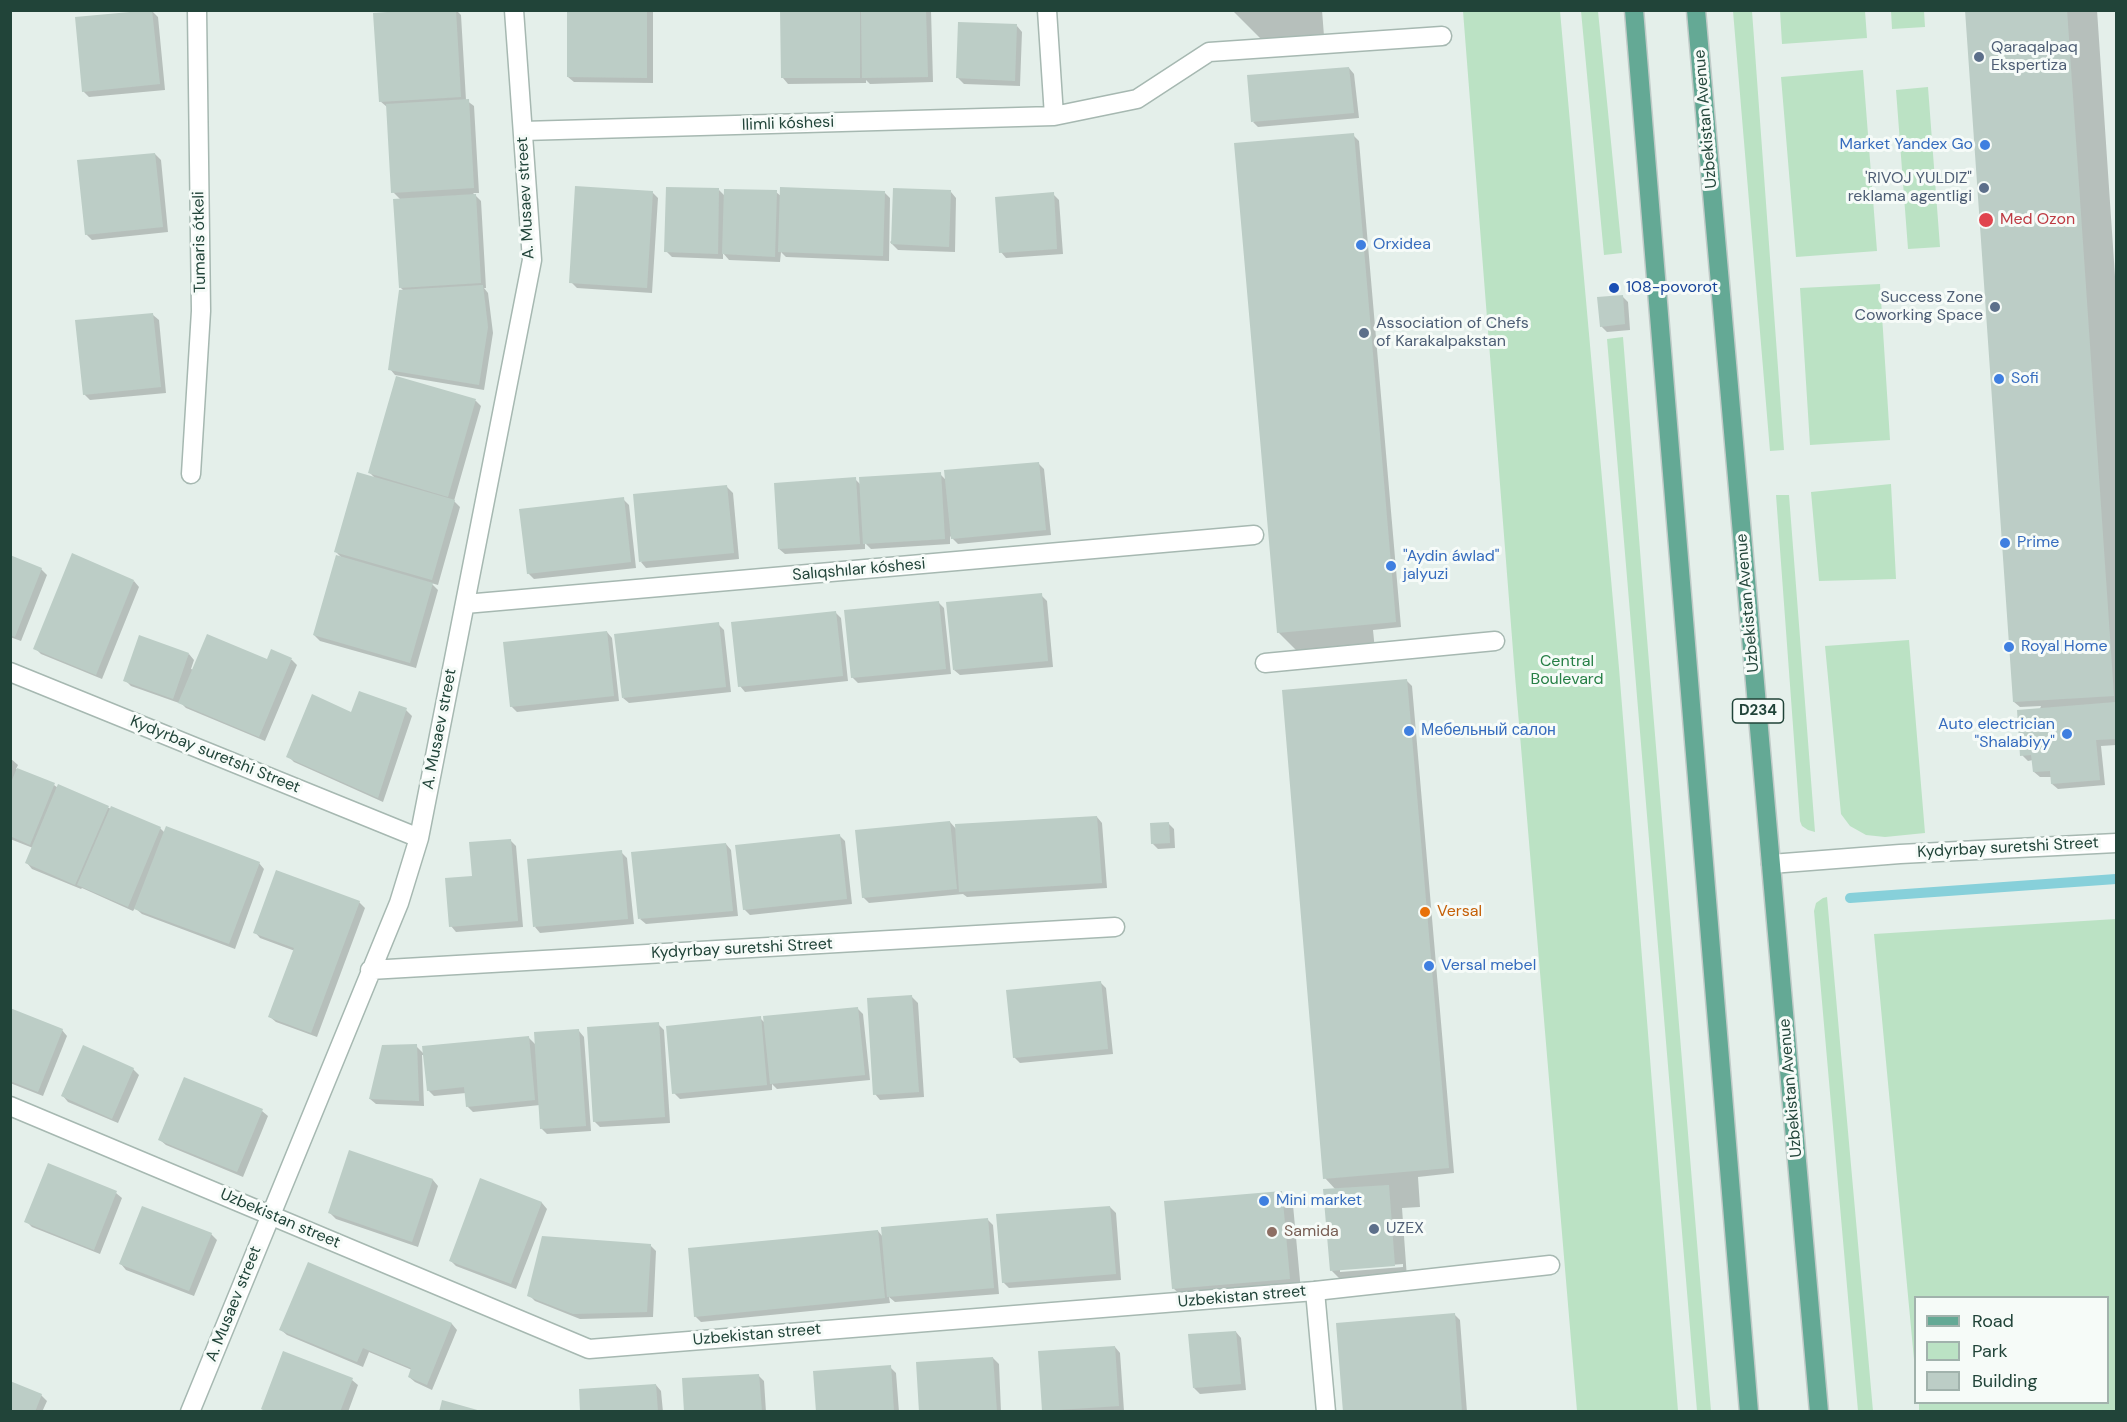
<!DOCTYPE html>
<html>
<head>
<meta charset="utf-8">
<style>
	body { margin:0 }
	#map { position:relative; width:2127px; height:1422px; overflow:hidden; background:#e4efea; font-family:"DM Sans",sans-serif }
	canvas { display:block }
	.frame { position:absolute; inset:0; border:12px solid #214439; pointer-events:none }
	.legend { position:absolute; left:1914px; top:1296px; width:195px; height:108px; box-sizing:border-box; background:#f6fbf8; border:2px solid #a1b2ac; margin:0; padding:8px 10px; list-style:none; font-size:18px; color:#214439 }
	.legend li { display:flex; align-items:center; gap:12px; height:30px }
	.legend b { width:30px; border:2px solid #a1b2ac }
</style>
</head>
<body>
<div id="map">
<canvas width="2127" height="1422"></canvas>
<div class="frame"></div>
<ul class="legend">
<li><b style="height:8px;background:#64a995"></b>Road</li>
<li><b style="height:16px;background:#bbe2c4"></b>Park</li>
<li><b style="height:16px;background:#bccdc6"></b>Building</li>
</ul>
</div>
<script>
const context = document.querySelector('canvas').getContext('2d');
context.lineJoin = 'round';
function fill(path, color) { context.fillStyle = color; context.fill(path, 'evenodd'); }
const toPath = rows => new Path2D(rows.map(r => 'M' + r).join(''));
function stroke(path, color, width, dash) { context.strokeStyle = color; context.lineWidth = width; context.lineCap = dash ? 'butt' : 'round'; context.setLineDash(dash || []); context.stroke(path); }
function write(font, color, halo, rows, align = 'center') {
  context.font = font + ' "DM Sans",sans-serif'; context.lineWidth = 6; context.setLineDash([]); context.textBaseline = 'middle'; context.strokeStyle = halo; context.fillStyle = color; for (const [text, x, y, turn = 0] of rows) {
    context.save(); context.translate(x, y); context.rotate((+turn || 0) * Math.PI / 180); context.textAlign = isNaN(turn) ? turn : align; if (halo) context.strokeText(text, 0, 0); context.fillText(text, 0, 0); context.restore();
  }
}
fill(toPath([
	[1463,11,1560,11,1619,668,1678,1411,1577,1411,1515,676],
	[1581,11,1598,11,1622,253,1604,255],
	[1733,11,1752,11,1784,450,1770,451],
	[1780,11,1865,11,1867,38,1782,44],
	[1891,11,1924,11,1925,27,1892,29],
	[1863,70,1877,251,1796,257,1781,77],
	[1928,87,1940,247,1908,249,1896,90],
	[1880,284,1890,440,1810,445,1800,288],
	[1623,337,1646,626,1711,1411,1697,1411,1607,339],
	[1891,484,1896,579,1819,581,1811,492],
	[1776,495,1789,495,1815,832,1808,830,1802,826,1800,821],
	[1909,640,1925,833,1885,837,1866,835,1850,826,1841,814,1825,646],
	[1827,897,1873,1411,1858,1411,1814,911,1816,903,1823,898],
	[2116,919,2116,1411,1919,1411,1919,1403,2108,1402,2108,1298,1916,1298,1915,1370,1874,934]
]), '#bbe2c4');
fill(toPath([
	[456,10,461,15,466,100,474,106,479,193,473,193,481,201,486,288,484,288,488,293,493,333,484,390,395,375,390,369,405,292,400,287,401,200,393,192,387,107,380,101],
	[569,10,653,10,653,83,574,82,568,77],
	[782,10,931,10,933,82,870,84,866,80,866,83,788,84,783,78],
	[1232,10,1322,10,1324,36,1263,41],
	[1967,10,2097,10,2116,291,2116,745,2101,746,2105,785,2058,789,2052,784,2052,777,2040,777,2034,772,2033,760,2028,761,2022,755,2041,706,2020,707,2014,702],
	[152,11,158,17,165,90,89,97,83,91],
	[1017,26,1022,32,1020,86,964,84,958,78],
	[1349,68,1354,74,1359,118,1258,127,1253,122],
	[1353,135,1359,141,1401,627,1373,630,1376,660,1311,665,1278,632],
	[155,154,161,160,168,232,92,240,86,234],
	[719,190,725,196,776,192,782,197,885,193,890,198,889,261,786,257,781,252,780,262,729,260,723,253,723,259,672,257,666,251],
	[652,192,658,198,652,293,577,288,571,282],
	[951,192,956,198,955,252,898,250,890,242],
	[1053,194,1059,200,1063,254,1006,258,1001,252],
	[1622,296,1628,302,1630,330,1607,332,1601,326],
	[153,315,159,320,166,393,90,400,84,394],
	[397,378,476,401,481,406,454,501,460,507,438,585,431,583,438,590,416,668,320,641,314,635,343,559,336,552,375,478,370,473],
	[1038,463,1044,469,1051,535,958,544,950,536,950,544,871,549,865,543,865,549,785,554,779,549,855,479,861,485,940,474,946,480],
	[727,487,733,493,739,559,646,568,641,562],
	[623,499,629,505,636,568,534,579,528,573],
	[10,557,41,569,47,575,21,641,10,637],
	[134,581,139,587,102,679,41,654,35,648],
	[1041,595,1047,601,1053,667,960,675,954,670],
	[939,603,944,608,951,674,858,683,852,677],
	[835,612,841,618,848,681,745,692,740,686],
	[718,624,724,630,731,692,629,703,623,698],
	[607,632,612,638,619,701,517,712,511,706],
	[272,651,292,660,297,665,265,741,186,708,180,702,179,703,131,686,125,680,189,654,194,660,191,669,194,670,268,661],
	[1406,680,1412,686,1454,1173,1418,1177,1420,1207,1402,1208,1407,1278,1343,1282,1331,1270,1336,1190,1325,1178],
	[1403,1264,1403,1267,1340,1272,1340,1269],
	[406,710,412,716,383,802,294,762,288,756,352,714],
	[10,758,18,765,16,769,54,785,58,788,160,828,165,833,259,863,264,869,235,949,142,914,135,908,133,911,82,888,81,889,32,869,27,863,33,848,10,839],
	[1097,817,1102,823,1107,888,967,897,963,894,869,903,863,897,950,822,957,830],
	[1168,823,1174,829,1175,848,1158,849,1152,843],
	[839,835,845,841,852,904,750,915,744,909],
	[510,840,516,846,523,927,456,932,451,926,473,878],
	[726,844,731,850,738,916,646,924,640,919],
	[621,852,627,858,634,924,540,933,535,927],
	[359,902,365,908,317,1037,276,1022,270,1017,295,951,260,938,255,932],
	[1100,982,1106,988,1113,1054,1020,1063,1014,1057],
	[912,997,918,1003,924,1097,880,1100,875,1094],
	[857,1008,863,1014,870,1080,777,1089,772,1084,772,1090,680,1099,674,1093,760,1018,765,1023],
	[10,1009,62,1030,67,1036,43,1096,10,1083],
	[658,1024,664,1030,670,1123,600,1127,594,1121],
	[579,1031,584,1037,591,1131,547,1134,541,1128,540,1105,473,1112,467,1106,466,1093,434,1096,428,1090,425,1055,422,1055,424,1106,376,1104,370,1099,416,1046,424,1054,528,1037,536,1045],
	[133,1069,139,1075,118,1123,68,1102,63,1096],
	[185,1079,262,1111,268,1116,243,1177,166,1145,160,1140],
	[350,1152,433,1180,438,1186,418,1247,336,1219,330,1213],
	[481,1180,542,1203,547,1209,516,1289,456,1266,450,1260],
	[116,1193,122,1198,100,1254,32,1227,26,1221],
	[1281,1193,1293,1205,1301,1291,1186,1300,1173,1288],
	[1110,1207,1116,1213,1121,1280,1009,1288,1003,1282],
	[987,1219,993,1225,999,1294,895,1302,889,1297,890,1303,701,1322,695,1316,878,1231,883,1237],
	[211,1234,217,1240,194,1296,126,1270,121,1264],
	[650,1245,656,1251,653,1317,580,1319,535,1301,529,1295],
	[1454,1314,1460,1320,1467,1412,1345,1412],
	[452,1324,457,1330,432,1390,415,1382,409,1377,412,1370,369,1352,363,1367,287,1335,281,1330],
	[1236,1332,1241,1338,1246,1390,1200,1394,1194,1388],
	[1115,1347,1120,1353,1124,1411,1043,1410],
	[993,1358,999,1364,1001,1412,921,1412],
	[890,1367,896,1373,899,1412,818,1412],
	[758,1375,764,1381,766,1412,685,1412],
	[352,1380,358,1385,348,1412,266,1412,263,1409],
	[656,1385,661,1391,663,1412,582,1412],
	[41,1395,47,1401,42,1412,10,1412]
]), '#0003');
stroke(toPath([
	[1850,898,2116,879]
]), '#87d0da', 10);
fill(toPath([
	[152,10,160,84,82,92,75,17],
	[415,10,456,10,461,97,379,102,373,13],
	[567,10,647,10,647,78,567,77],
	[780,10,860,10,860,78,781,78],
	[861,10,926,10,928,77,862,78],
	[1965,10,2067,10,2114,696,2013,702],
	[958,22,1017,24,1015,81,956,78],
	[1349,67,1354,113,1251,122,1247,75],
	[469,99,474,188,391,193,386,104],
	[1354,133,1396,622,1277,633,1234,143],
	[155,153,163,227,85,235,77,160],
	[575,186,653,191,647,288,569,283],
	[666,187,719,188,718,254,664,252],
	[780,187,885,191,883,256,778,252],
	[893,188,951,190,949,247,891,244],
	[724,189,777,190,775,257,722,254],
	[1054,192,1057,249,999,253,995,197],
	[476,194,481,283,399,288,393,199],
	[483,285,488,327,479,385,388,370,399,290],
	[1623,295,1625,324,1600,327,1597,297],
	[153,313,161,387,83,395,75,320],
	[396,376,476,399,448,497,368,473],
	[1039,462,1046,530,951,539,944,470],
	[357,472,455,500,432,580,334,552],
	[941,472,945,539,863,544,859,477],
	[856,477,860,544,778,549,774,483],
	[727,485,734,553,639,562,633,494],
	[624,497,631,562,527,574,519,509],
	[72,553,134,580,96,675,33,649],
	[10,555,42,568,15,637,10,635],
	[336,555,433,583,410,663,313,635],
	[1042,593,1048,661,953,670,946,602],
	[939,601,946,669,851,678,844,610],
	[836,611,843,676,738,687,731,622],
	[719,622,726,687,622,698,614,634],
	[607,631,614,696,510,707,503,642],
	[207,634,267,659,271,649,292,658,259,737,178,703],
	[139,635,189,653,173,699,123,681],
	[1407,679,1449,1168,1323,1179,1282,690],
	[359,691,407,708,378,798,286,757,312,694,351,712],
	[2116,702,2116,739,2096,740,2100,780,2051,784,2050,771,2033,772,2031,755,2020,756,2017,710],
	[17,768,55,783,30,845,10,836,10,785],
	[58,784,109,806,75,885,25,863],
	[111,806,161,827,128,907,77,885],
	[1097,816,1102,883,959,892,955,824],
	[950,821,957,889,862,898,855,830],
	[1169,822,1170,843,1151,844,1150,823],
	[166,826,260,862,229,944,134,909],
	[840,834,847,899,743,910,735,845],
	[511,839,518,921,449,927,445,878,472,876,469,842],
	[726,843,733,911,638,919,631,852],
	[622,850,628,919,533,927,527,859],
	[276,870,360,901,311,1033,268,1017,294,948,253,933],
	[1101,981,1108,1049,1013,1058,1006,990],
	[912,995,919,1092,873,1095,867,998],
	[858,1007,865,1075,770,1084,763,1016],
	[10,1008,63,1029,38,1092,10,1081],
	[761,1016,767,1085,672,1094,666,1026],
	[659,1022,665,1117,593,1122,587,1027],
	[579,1029,586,1126,540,1129,534,1032],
	[529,1036,535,1100,466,1107,464,1087,427,1091,422,1046],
	[417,1044,419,1101,369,1099,382,1045],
	[83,1045,134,1068,112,1119,61,1096],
	[184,1077,263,1109,237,1172,158,1140],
	[349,1150,433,1179,412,1242,328,1213],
	[48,1163,117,1191,94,1250,24,1222],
	[480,1178,542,1202,511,1284,449,1261],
	[1389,1185,1395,1266,1330,1271,1323,1189],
	[1282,1191,1290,1279,1172,1289,1164,1201],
	[142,1206,212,1233,189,1291,119,1264],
	[1110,1206,1116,1274,1002,1283,996,1214],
	[988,1218,994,1288,887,1297,881,1227],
	[878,1230,885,1298,694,1317,688,1248],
	[542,1236,651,1244,647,1312,573,1314,527,1296],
	[308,1262,452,1323,427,1385,408,1377,411,1368,363,1348,357,1362,279,1330],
	[1455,1313,1462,1412,1343,1412,1336,1323],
	[1236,1331,1241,1384,1193,1388,1188,1334],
	[1115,1346,1119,1406,1042,1411,1038,1351],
	[283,1351,353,1378,340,1412,267,1412,261,1409],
	[993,1357,997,1412,919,1412,916,1362],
	[891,1365,894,1412,816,1412,813,1371],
	[759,1374,762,1412,684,1412,682,1378],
	[10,1381,42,1394,35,1412,10,1412],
	[656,1384,658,1412,580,1412,579,1389],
	[442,1400,481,1411,480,1412,439,1412]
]), '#bccdc6');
const lane = toPath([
	[1315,1291,1326,1412]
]);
const street = toPath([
	[1047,10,1054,116],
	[523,131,1054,116,1137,99,1209,52,1442,36],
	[191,474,201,311,197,10],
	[465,604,1254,535],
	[1265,663,1495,641],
	[10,672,419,838],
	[1771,864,1900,854,2116,843],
	[370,970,1115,927],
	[10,1106,589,1349,1315,1291,1550,1265],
	[190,1412,399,903,419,838,532,260,514,10]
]);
const primary = toPath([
	[1634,10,1749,1412],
	[1696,10,1819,1412]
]);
stroke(lane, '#a6b8b1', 21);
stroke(street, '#a6b8b1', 21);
stroke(primary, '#c1cbc8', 21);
stroke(lane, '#fff', 18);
stroke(street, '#fff', 18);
stroke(primary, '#64a995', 18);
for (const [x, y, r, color] of [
	[1979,57,6,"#5c6f8a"],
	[1985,145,6,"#3f7fe0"],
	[1984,188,6,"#5c6f8a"],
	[1986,220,8,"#e0444e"],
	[1361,245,6,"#3f7fe0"],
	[1614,288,6,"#1a4fb4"],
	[1995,307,6,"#5c6f8a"],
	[1364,333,6,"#5c6f8a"],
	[1999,379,6,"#3f7fe0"],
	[2005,543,6,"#3f7fe0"],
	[1391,566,6,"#3f7fe0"],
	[2009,647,6,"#3f7fe0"],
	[1409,731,6,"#3f7fe0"],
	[2067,734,6,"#3f7fe0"],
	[1425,912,6,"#e8710a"],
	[1429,966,6,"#3f7fe0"],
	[1264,1201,6,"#3f7fe0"],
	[1374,1229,6,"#5c6f8a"],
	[1272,1232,6,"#8d6e63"]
]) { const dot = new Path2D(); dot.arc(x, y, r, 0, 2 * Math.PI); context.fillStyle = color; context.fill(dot); stroke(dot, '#f6fbf8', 2); }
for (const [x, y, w] of [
	[1758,711,51]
]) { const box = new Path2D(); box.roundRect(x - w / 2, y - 12, w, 24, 4.5); context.fillStyle = '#f6fbf8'; context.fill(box); stroke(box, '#214439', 1.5); }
write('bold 15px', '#214439', null, [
	["D234",1758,711]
]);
write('16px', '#4e5e75', '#f6fbf8', [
	["Qaraqalpaq",1991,48],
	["Ekspertiza",1991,66],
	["'RIVOJ YULDIZ\"",1972,179,"right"],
	["reklama agentligi",1972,197,"right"],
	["Success Zone",1983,298,"right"],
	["Coworking Space",1983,316,"right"],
	["Association of Chefs",1376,324],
	["of Karakalpakstan",1376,342],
	["UZEX",1386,1229]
], 'left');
write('16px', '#214439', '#f6fbf8', [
	["Uzbekistan Avenue",1706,119,-95],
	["Ilimli kóshesi",788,124,-2],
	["A. Musaev street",526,198,-93],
	["Tumaris ótkeli",200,242,-91],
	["Salıqshılar kóshesi",859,570,-5],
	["Uzbekistan Avenue",1748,603,-95],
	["A. Musaev street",440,729,-79],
	["Kydyrbay suretshi Street",215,755,22],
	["Kydyrbay suretshi Street",2008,848,-3],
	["Kydyrbay suretshi Street",742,949,-3],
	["Uzbekistan Avenue",1791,1088,-95],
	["Uzbekistan street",280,1219,23],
	["Uzbekistan street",1242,1297,-5],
	["A. Musaev street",234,1304,-68],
	["Uzbekistan street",757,1335,-5]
]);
write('16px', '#366cbe', '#f6fbf8', [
	["Market Yandex Go",1973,145,"right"],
	["Orxidea",1373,245],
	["Sofi",2011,379],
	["Prime",2017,543],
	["\"Aydin áwlad\"",1403,557],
	["jalyuzi",1403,575],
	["Royal Home",2021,647],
	["Auto electrician",2055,725,"right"],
	["\"Shalabiyy\"",2055,743,"right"],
	["Мебельный салон",1421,731],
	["Versal mebel",1441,966],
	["Mini market",1276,1201]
], 'left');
write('16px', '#be3a42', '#f6fbf8', [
	["Med Ozon",2000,220]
], 'left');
write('16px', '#164399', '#f6fbf8', [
	["108-povorot",1626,288]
], 'left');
write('16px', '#267f45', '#f6fbf8', [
	["Central",1567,662],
	["Boulevard",1567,680]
]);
write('16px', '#c56008', '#f6fbf8', [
	["Versal",1437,912]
], 'left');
write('16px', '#785e54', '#f6fbf8', [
	["Samida",1284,1232]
], 'left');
</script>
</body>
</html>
